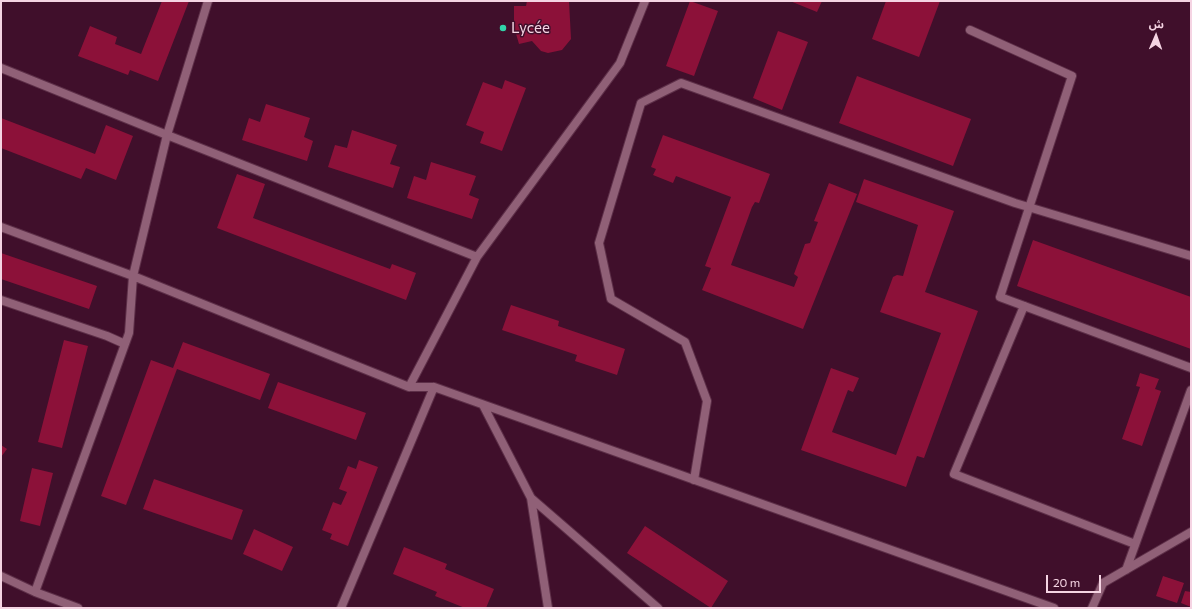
<!DOCTYPE html>
<html>
<head>
<meta charset="utf-8">
<style>
	body { margin:0 }
	#map { position:relative; width:1192px; height:609px; overflow:hidden; background:#400f2b; font-family:Commissioner,"Noto Sans Arabic",sans-serif }
	canvas { display:block }
	.frame { position:absolute; inset:0; border:2px solid #f5d4e3; pointer-events:none }
	.north { position:absolute; left:1136px; top:16px; width:40px; height:40px; -webkit-text-stroke:3px #400f2b; paint-order:stroke; rotate:2deg; font-size:11px; font-weight:700; line-height:16px; text-align:center; color:#f5d4e3 }
	.north::after { content:''; display:block; margin:auto; width:14px; height:18px; background:#f5d4e3; clip-path:polygon(50% 0,100% 100%,50% 72%,0 100%) }
	.scale { position:absolute; left:1046px; top:575px; width:55px; height:18px; box-sizing:border-box; border:2px solid #f5d4e3; border-top:0; padding-left:5px; font-size:12px; line-height:14px; white-space:nowrap; color:#f5d4e3; -webkit-text-stroke:3px #400f2b; paint-order:stroke }
</style>
</head>
<body>
<div id="map">
<canvas width="1192" height="609"></canvas>
<div class="frame"></div>
<div class="north">ش</div>
<div class="scale">20 m</div>
</div>
<script>
const context = document.querySelector('canvas').getContext('2d');
context.lineJoin = 'round';
function fill(path, color) { context.fillStyle = color; context.fill(path, 'evenodd'); }
const toPath = rows => new Path2D(rows.map(r => 'M' + r).join(''));
function stroke(path, color, width, dash) { context.strokeStyle = color; context.lineWidth = width; context.lineCap = dash ? 'butt' : 'round'; context.setLineDash(dash || []); context.stroke(path); }
function write(font, color, halo, rows, align = 'center') {
  context.font = font + ' Commissioner,sans-serif'; context.lineWidth = 3; context.setLineDash([]); context.textBaseline = 'middle'; context.strokeStyle = halo; context.fillStyle = color; for (const [text, x, y, turn = 0] of rows) {
    context.save(); context.translate(x, y); context.rotate((+turn || 0) * Math.PI / 180); context.textAlign = isNaN(turn) ? turn : align; if (halo) context.strokeText(text, 0, 0); context.fillText(text, 0, 0); context.restore();
  }
}
fill(toPath([
	[162,1,189,1,158,81,130,70,128,75,78,56,90,26,117,37,115,44,141,54],
	[527,1,569,1,571,39,562,50,548,53,541,51,532,41,519,44,514,27,514,6,526,6],
	[690,1,718,11,694,76,666,66],
	[790,1,822,1,817,12],
	[886,1,940,1,919,57,872,39],
	[778,31,808,42,782,110,753,98],
	[857,76,971,119,953,166,839,123],
	[505,80,526,88,502,151,480,143,484,132,466,125,483,82,502,89],
	[266,104,310,118,304,137,313,141,307,161,242,140,249,118,260,122],
	[1,118,95,154,106,125,133,136,116,180,86,168,81,179,1,148],
	[352,130,397,145,390,164,400,167,393,188,328,167,335,145,347,148],
	[663,135,770,174,759,203,755,202,752,207,731,265,794,287,798,277,794,274,805,244,810,243,818,222,814,221,829,183,857,194,803,329,702,290,711,268,705,266,731,197,676,176,673,183,653,175,656,169,651,167],
	[431,162,476,176,469,195,479,199,472,219,407,198,414,176,426,180],
	[237,174,265,184,253,218,390,269,392,264,416,273,406,300,217,228],
	[864,179,954,211,925,292,978,311,924,458,917,456,906,487,801,450,831,368,859,378,853,392,848,390,832,432,896,455,941,333,880,312,893,277,897,275,903,276,918,225,856,202],
	[1033,240,1191,297,1191,349,1017,286],
	[1,253,97,286,89,309,1,279],
	[511,305,559,321,558,326,625,349,617,375,575,361,577,355,502,330],
	[64,340,88,346,62,448,38,442],
	[183,342,270,374,260,400,177,369,126,505,101,496,151,360,173,368],
	[1140,373,1159,379,1155,389,1161,391,1142,446,1122,439,1140,387,1136,386],
	[278,382,366,413,356,440,268,408],
	[1,445,7,449,1,457],
	[359,460,378,467,348,546,330,539,332,534,322,530,333,502,341,505,347,492,339,489,348,466,356,469],
	[32,468,53,473,40,526,20,521],
	[154,479,243,510,232,540,143,509],
	[645,526,728,581,711,608,627,553],
	[254,529,293,547,282,571,243,554],
	[404,547,447,564,445,569,494,589,486,608,465,608,435,596,437,592,393,574],
	[1163,576,1184,583,1177,603,1156,596],
	[1185,591,1191,592,1191,607,1181,603]
]), '#8c1139');
const lane = toPath([
	[1024,306,954,474,1135,544]
]);
const street = toPath([
	[970,30,1072,76,1000,297,1191,368],
	[1,68,167,135,477,257,409,387],
	[1,227,133,276,409,387,434,387,1054,608],
	[477,257,620,63,645,1],
	[1,300,107,336,125,344],
	[483,405,531,498,658,608],
	[694,480,707,401,685,342,611,299,599,243,641,103,681,83,1015,203,1191,256],
	[531,498,548,608],
	[1126,570,1191,390],
	[1,576,35,592,78,608],
	[35,592,129,333,133,276,167,135,208,1],
	[341,608,434,387],
	[1092,608,1103,583,1191,532]
]);
stroke(lane, '#5d2f48', 10);
stroke(street, '#5d2f48', 10);
stroke(lane, '#906077', 8);
stroke(street, '#906077', 8);
for (const [x, y, r, color] of [
	[503,28,4,"#32d4a9"]
]) { const dot = new Path2D(); dot.arc(x, y, r, 0, 2 * Math.PI); context.fillStyle = color; context.fill(dot); stroke(dot, '#400f2b', 1.5); }
write('15px', '#f5d4e3', '#400f2b', [
	["Lycée",511,28]
], 'left');
</script>
</body>
</html>
